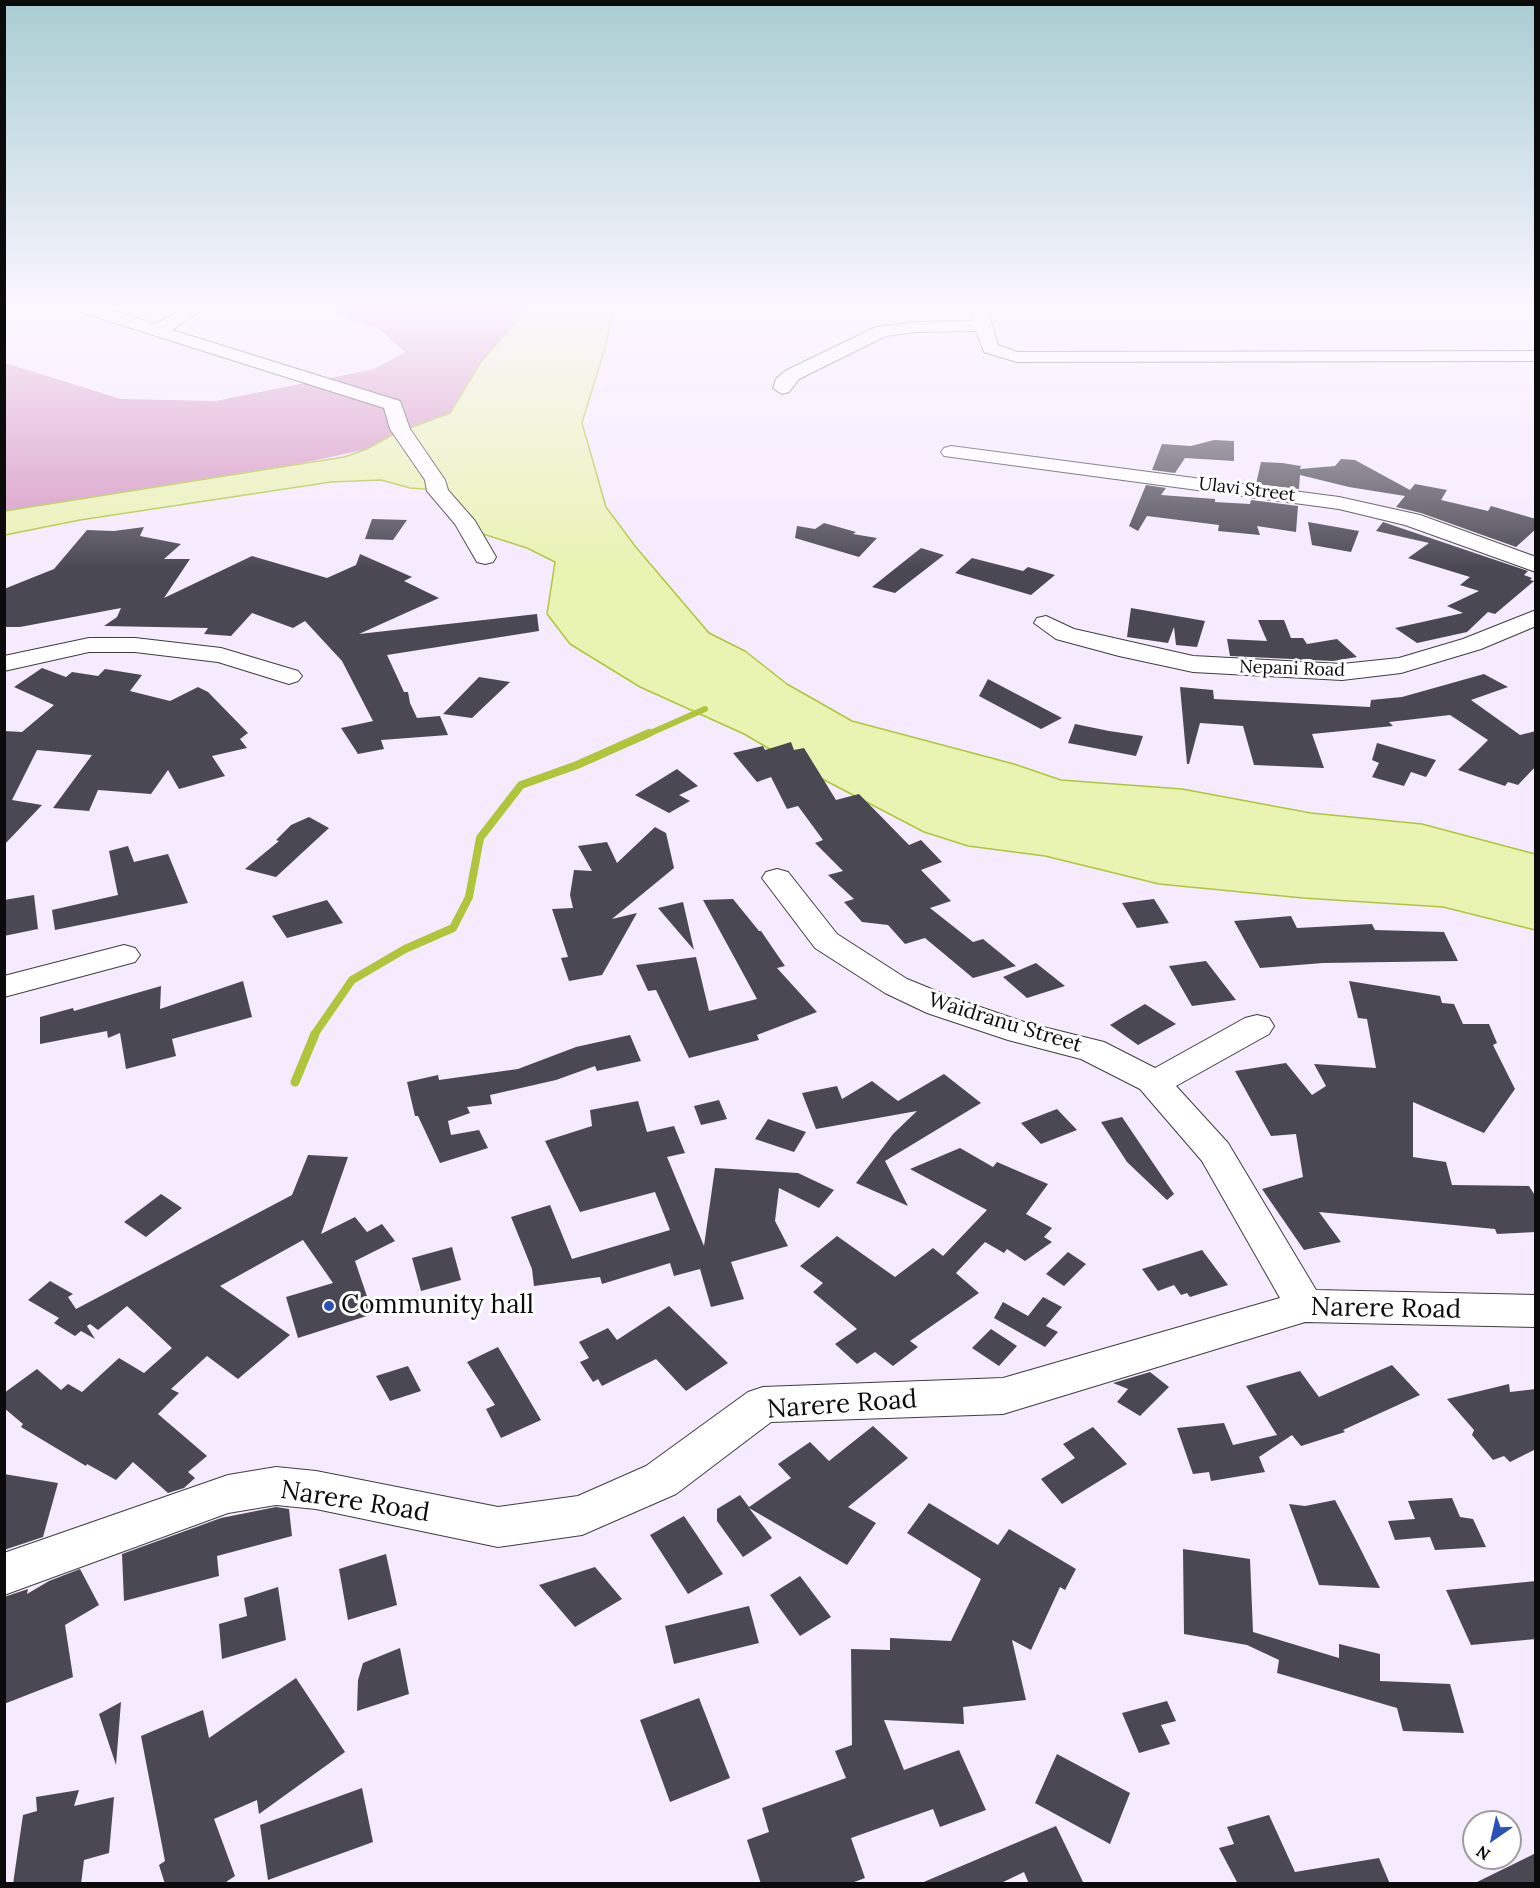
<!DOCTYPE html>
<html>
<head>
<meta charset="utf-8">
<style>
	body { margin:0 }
	#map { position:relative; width:1540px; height:1888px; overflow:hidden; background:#f6eafe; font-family:Lora,serif }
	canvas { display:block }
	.frame { position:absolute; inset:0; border:6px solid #0b0b0b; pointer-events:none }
	.north { position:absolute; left:1462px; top:1810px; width:60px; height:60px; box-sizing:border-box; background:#fff; border:2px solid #9d9d9d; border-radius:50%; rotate:214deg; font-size:16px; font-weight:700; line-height:24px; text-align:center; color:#0b0b0b }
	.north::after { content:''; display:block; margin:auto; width:21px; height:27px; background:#2a51b4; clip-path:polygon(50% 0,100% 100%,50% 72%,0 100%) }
</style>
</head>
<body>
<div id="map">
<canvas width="1540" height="1888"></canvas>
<div class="frame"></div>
<div class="north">N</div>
</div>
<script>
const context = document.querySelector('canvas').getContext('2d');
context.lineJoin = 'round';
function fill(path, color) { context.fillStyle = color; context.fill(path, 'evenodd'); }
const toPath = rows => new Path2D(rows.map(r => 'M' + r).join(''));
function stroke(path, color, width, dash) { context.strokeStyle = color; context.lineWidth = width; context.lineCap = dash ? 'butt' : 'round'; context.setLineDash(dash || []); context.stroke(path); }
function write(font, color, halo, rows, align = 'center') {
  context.font = font + ' Lora,serif'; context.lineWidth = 6; context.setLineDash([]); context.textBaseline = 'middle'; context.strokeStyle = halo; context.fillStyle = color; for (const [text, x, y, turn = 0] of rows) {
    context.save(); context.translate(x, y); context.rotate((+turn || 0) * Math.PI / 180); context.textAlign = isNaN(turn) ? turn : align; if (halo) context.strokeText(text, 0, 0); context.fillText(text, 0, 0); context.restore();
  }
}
fill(toPath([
	[316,306,529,306,481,362,450,413,394,434,367,449,303,463,5,511,5,363,121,399,216,401,374,369,405,352,379,329]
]), '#d696c2');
const water = toPath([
	[529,306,613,306,607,341,582,423,606,507,635,546,709,633,745,651,787,684,852,721,1014,764,1061,780,1182,789,1311,813,1422,824,1535,854,1535,930,1443,907,1303,898,1159,884,1045,856,968,846,924,832,809,772,744,734,640,687,570,644,547,614,555,562,527,548,483,534,437,490,410,488,381,480,331,482,80,520,5,535,5,511,344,457,367,449,394,434,450,413,481,362,529,306]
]);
fill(water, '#e9f3b2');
stroke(water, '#afc63c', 1.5);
stroke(toPath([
	[646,735,705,709]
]), '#afc63c', 6);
stroke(toPath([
	[314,1035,352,980,405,949,453,928,469,897,480,838,521,785,577,765,649,733]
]), '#afc63c', 8);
stroke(toPath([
	[295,1082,315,1034]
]), '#afc63c', 9);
fill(toPath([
	[1214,440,1234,441,1234,461,1185,458,1175,473,1152,470,1162,444,1191,446],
	[1341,459,1355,460,1410,490,1415,484,1447,490,1441,500,1488,511,1491,506,1536,519,1536,529,1516,547,1421,513,1396,507,1405,496,1349,487,1300,475,1299,489,1256,484,1261,462,1282,463,1301,466,1300,469,1335,466],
	[1146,485,1166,488,1161,495,1215,499,1215,502,1250,504,1251,500,1298,506,1296,532,1257,526,1260,535,1218,531,1219,525,1147,516,1138,531,1129,526],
	[372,519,407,520,393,540,365,539],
	[1308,522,1359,531,1351,552,1312,545],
	[1383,522,1528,571,1524,575,1532,578,1530,580,1534,581,1495,614,1488,612,1467,632,1417,643,1395,628,1463,613,1447,606,1479,591,1460,585,1470,577,1408,558,1429,543,1376,531],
	[824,523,856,532,853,534,877,538,859,557,795,538,797,526,815,529],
	[144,527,140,536,181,544,164,559,190,559,164,598,252,556,327,578,356,565,360,554,412,577,404,581,439,598,359,634,537,614,539,631,387,655,404,692,408,692,410,703,417,718,440,716,448,735,381,740,384,749,358,754,341,728,373,721,342,661,305,621,293,628,252,613,231,636,204,634,208,628,104,626,117,617,121,608,20,627,4,627,4,589,54,569,87,530,114,531],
	[921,548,944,555,895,593,872,587],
	[972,558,1023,571,1028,567,1055,575,1031,595,955,573],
	[1131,608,1205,621,1197,647,1176,645,1174,627,1168,643,1127,637],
	[1258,620,1284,620,1291,638,1303,638,1307,644,1337,639,1357,657,1333,661,1230,656,1227,639,1267,641],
	[42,668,66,677,72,672,98,676,105,669,142,675,130,691,170,701,198,687,208,692,248,733,240,739,247,748,212,756,225,776,179,789,168,770,151,794,98,790,89,811,53,808,92,755,37,750,12,800,42,805,4,845,4,731,22,732,54,705,14,687],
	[1484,674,1508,687,1471,700,1520,735,1536,731,1536,766,1518,785,1508,782,1505,786,1458,770,1488,740,1450,715,1389,722,1393,726,1312,734,1324,768,1254,765,1243,726,1200,723,1189,764,1187,764,1180,687,1213,690,1214,699,1370,707,1371,700,1402,697],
	[479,677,510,682,472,718,443,714],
	[988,679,1062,718,1041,729,979,696],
	[1075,724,1109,731,1143,736,1136,756,1068,743],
	[791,742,794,750,804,748,836,800,859,794,909,845,921,840,942,862,921,870,951,901,930,908,973,942,983,939,1016,966,973,978,925,938,905,944,888,925,862,922,844,902,854,899,828,875,843,871,815,843,823,840,798,806,787,809,771,777,757,782,733,753,763,746,765,750],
	[1377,743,1412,753,1436,760,1426,777,1411,772,1404,786,1372,777,1379,763,1372,760],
	[677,769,698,786,679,795,690,801,669,813,635,795],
	[309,817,329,828,276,877,245,869,279,841,276,840,291,825],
	[655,827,666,833,674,868,612,919,637,913,602,975,569,981,561,958,568,957,552,909,573,908,570,895,574,870,592,871,578,846,607,842,617,863],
	[128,846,134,862,168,854,188,903,55,930,52,910,118,895,109,851],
	[34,895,38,929,4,936,4,900],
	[733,899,759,931,761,931,785,966,777,968,817,1012,757,1035,759,1040,689,1058,656,990,648,991,636,965,696,957,709,1011,757,999,703,900],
	[1154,899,1169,923,1137,928,1122,903],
	[327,900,343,923,287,938,272,916],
	[683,902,694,950,658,908],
	[1291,916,1297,928,1372,924,1375,930,1444,932,1458,961,1323,963,1260,968,1234,921],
	[1206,961,1236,1000,1192,1006,1169,966],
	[1036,963,1065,986,1027,998,1003,977],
	[243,981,252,1017,172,1039,176,1056,126,1069,120,1033,108,1038,107,1031,40,1044,40,1017,73,1008,74,1011,161,986,160,1009],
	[1349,981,1440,996,1442,1003,1454,1004,1463,1024,1489,1024,1497,1043,1493,1045,1515,1089,1484,1133,1413,1102,1413,1157,1446,1162,1452,1185,1529,1186,1536,1197,1536,1232,1497,1234,1495,1229,1319,1212,1341,1242,1304,1250,1262,1189,1303,1177,1296,1134,1271,1136,1235,1071,1286,1063,1312,1095,1326,1086,1314,1064,1376,1068,1367,1019,1358,1018],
	[1145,1004,1176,1024,1138,1045,1110,1025],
	[630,1035,641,1061,597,1071,595,1066,556,1080,490,1095,492,1104,467,1107,470,1113,448,1121,451,1135,479,1130,488,1148,440,1163,418,1116,415,1116,407,1082,438,1075,439,1080,518,1069,576,1047],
	[944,1074,981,1103,885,1161,908,1206,856,1183,893,1134,917,1111,816,1129,802,1093,837,1086,842,1099,872,1081,898,1101],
	[719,1100,727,1119,701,1125,694,1106],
	[638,1101,647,1132,674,1126,685,1153,667,1157,704,1246,715,1168,798,1173,834,1190,819,1208,779,1188,775,1221,788,1246,731,1262,744,1299,711,1307,700,1269,674,1276,670,1263,602,1284,600,1277,534,1286,532,1269,511,1217,550,1205,572,1259,670,1230,655,1192,580,1212,545,1141,592,1126,590,1110],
	[1057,1109,1077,1130,1041,1144,1021,1123],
	[1122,1117,1174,1194,1167,1200,1127,1162,1101,1122],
	[768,1119,806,1132,794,1152,755,1139],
	[960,1148,993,1167,997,1162,1048,1184,1026,1214,1052,1228,1044,1237,1052,1242,1025,1261,1007,1249,1004,1253,985,1242,956,1273,979,1293,910,1341,918,1347,893,1366,875,1352,857,1364,835,1344,857,1329,813,1292,823,1283,800,1266,837,1236,895,1277,933,1248,943,1256,987,1210,910,1169],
	[308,1155,348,1157,321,1234,355,1217,367,1232,382,1224,395,1241,355,1261,373,1314,298,1338,286,1297,333,1283,303,1240,220,1286,290,1335,238,1379,207,1356,171,1389,179,1393,158,1414,207,1456,188,1472,195,1478,184,1488,168,1493,133,1462,116,1480,87,1464,86,1466,21,1427,23,1424,4,1408,4,1393,37,1369,61,1390,68,1384,82,1392,119,1358,144,1373,172,1348,127,1306,98,1330,90,1324,87,1326,95,1339,81,1331,75,1336,54,1323,59,1318,28,1300,50,1281,73,1294,68,1297,76,1309,292,1195],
	[161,1194,182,1208,146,1237,124,1222],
	[452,1247,461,1280,421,1291,412,1258],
	[1202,1250,1228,1285,1190,1297,1187,1293,1181,1295,1174,1285,1158,1291,1142,1269],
	[1068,1252,1086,1264,1064,1286,1046,1274],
	[1043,1297,1062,1307,1046,1326,1058,1332,1045,1347,994,1318,1003,1302,1028,1316],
	[669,1306,728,1363,686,1391,656,1359,602,1386,598,1379,593,1382,580,1362,589,1358,579,1342,608,1328,617,1340],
	[991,1329,1017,1346,999,1366,972,1348],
	[498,1347,541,1420,501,1438,486,1409,495,1405,467,1362],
	[1392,1365,1420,1395,1343,1430,1345,1432,1301,1446,1292,1435,1259,1457,1265,1472,1211,1481,1209,1472,1193,1474,1177,1428,1224,1423,1233,1445,1277,1435,1246,1386,1300,1371,1319,1397],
	[408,1366,421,1391,390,1401,376,1376],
	[1150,1372,1169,1387,1140,1416,1117,1402,1128,1389,1113,1383],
	[1509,1384,1510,1392,1536,1389,1536,1449,1510,1462,1504,1456,1493,1460,1472,1435,1474,1430,1447,1399],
	[873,1426,908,1458,848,1507,876,1523,847,1565,749,1508,772,1538,743,1557,717,1521,717,1509,740,1495,749,1507,791,1478,778,1464,810,1442,829,1461],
	[1093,1427,1127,1464,1062,1504,1041,1479,1075,1458,1063,1444],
	[4,1474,58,1483,43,1537,4,1550],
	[1452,1498,1460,1517,1473,1519,1486,1547,1435,1550,1430,1537,1395,1540,1388,1521,1415,1519,1408,1501],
	[1335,1500,1358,1544,1380,1588,1319,1585,1289,1504,1305,1506],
	[929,1503,998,1545,1009,1529,1076,1569,1065,1590,1060,1587,1031,1650,1012,1640,1026,1700,963,1707,964,1724,884,1720,904,1770,959,1750,986,1810,940,1827,933,1809,851,1838,865,1878,849,1884,761,1884,747,1840,769,1832,762,1808,846,1778,835,1751,852,1745,851,1649,890,1650,890,1638,951,1641,981,1579,907,1533],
	[276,1507,289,1509,292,1536,217,1556,219,1576,124,1601,122,1554,221,1518],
	[684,1516,723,1574,688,1594,650,1535],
	[1183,1549,1250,1559,1253,1632,1339,1658,1339,1644,1380,1654,1380,1681,1450,1684,1464,1733,1403,1731,1397,1708,1277,1673,1279,1660,1247,1645,1184,1634],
	[386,1554,397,1605,348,1620,339,1569],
	[595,1567,622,1599,575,1627,539,1585],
	[80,1569,99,1605,65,1625,73,1677,4,1704,4,1597,28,1589,27,1594,49,1581],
	[800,1576,831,1617,800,1636,770,1595],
	[1536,1581,1536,1639,1471,1645,1446,1590],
	[278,1587,286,1640,222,1659,219,1624,247,1616,244,1598],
	[749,1606,759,1643,674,1664,665,1626],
	[400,1648,409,1694,357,1711,358,1680,363,1663],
	[296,1678,345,1752,259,1814,257,1800,214,1819,235,1876,223,1884,165,1884,159,1865,165,1861,141,1736,203,1710,209,1738],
	[699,1698,730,1778,670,1802,640,1720],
	[1167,1701,1176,1721,1161,1725,1170,1744,1139,1753,1122,1713],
	[121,1702,116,1765,99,1714],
	[1057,1754,1130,1793,1110,1844,1035,1803],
	[362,1788,373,1842,268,1880,260,1825],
	[79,1790,74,1806,114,1797,109,1853,84,1860,81,1884,13,1884,23,1815,37,1811,36,1797],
	[1269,1815,1295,1872,1379,1858,1390,1884,1238,1884,1219,1848,1234,1844,1227,1827],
	[1056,1826,1084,1884,1029,1884,1024,1872,999,1884,919,1884],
	[1536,1853,1536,1884,1473,1884]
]), '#4a4853');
const minor = toPath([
	[72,306,97,306,156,324,189,306,209,306,172,330,400,401,410,429,445,480,448,490,475,521,496,557,493,562,485,564,477,562,455,524,427,491,425,480,390,429,384,408,74,310,72,306],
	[977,306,999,306,989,314,998,345,1017,352,1536,351,1536,361,1017,362,984,352,976,331,916,332,886,336,799,379,789,392,782,394,773,388,776,379,785,371,876,327,916,322,973,321,971,314,977,306],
	[951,446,1339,497,1420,515,1536,557,1536,572,1405,525,1339,509,944,456,941,452,944,448,951,446],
	[1536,610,1536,626,1481,649,1401,673,1342,680,1193,672,1119,656,1056,639,1034,623,1037,618,1046,616,1074,629,1193,656,1342,664,1399,658,1463,639,1536,610],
	[89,638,135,638,221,648,298,671,302,676,298,681,289,684,218,662,135,652,89,652,4,671,4,656,89,638],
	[777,869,788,872,837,934,907,979,951,997,1027,1023,1104,1042,1155,1068,1245,1018,1257,1015,1269,1018,1274,1026,1269,1034,1176,1086,1228,1143,1316,1290,1536,1295,1536,1327,1305,1322,1003,1414,771,1422,676,1494,582,1535,498,1547,316,1509,276,1505,228,1513,4,1595,4,1553,228,1475,276,1467,316,1471,498,1507,578,1496,646,1466,748,1392,763,1387,1003,1378,1280,1298,1202,1161,1140,1089,1081,1059,1008,1040,927,1013,885,993,815,948,762,878,766,872,777,869],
	[124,945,135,948,140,955,135,962,4,997,4,976,124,945]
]);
stroke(minor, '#3e3e3e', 2);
fill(minor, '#fff');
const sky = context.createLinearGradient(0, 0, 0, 570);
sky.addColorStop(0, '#a8cdd2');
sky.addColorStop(0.54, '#fbf6ff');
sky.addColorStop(1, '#fbf6ff00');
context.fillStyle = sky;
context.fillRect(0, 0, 1540, 570);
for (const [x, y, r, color] of [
	[329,1306,6,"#2a51b4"]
]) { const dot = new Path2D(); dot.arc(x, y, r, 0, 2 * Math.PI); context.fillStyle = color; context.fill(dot); stroke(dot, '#fff', 2); }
write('18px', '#0b0b0b', '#fff', [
	["Ulavi Street",1247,490,7],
	["Nepani Road",1292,669,2]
]);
write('21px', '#0b0b0b', '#fff', [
	["Waidranu Street",1005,1023,17]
]);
write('26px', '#0b0b0b', '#fff', [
	["Community hall",341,1306]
], 'left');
write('26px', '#0b0b0b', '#fff', [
	["Narere Road",1386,1309,1],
	["Narere Road",842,1405,-4],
	["Narere Road",355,1502,9]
]);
</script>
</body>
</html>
